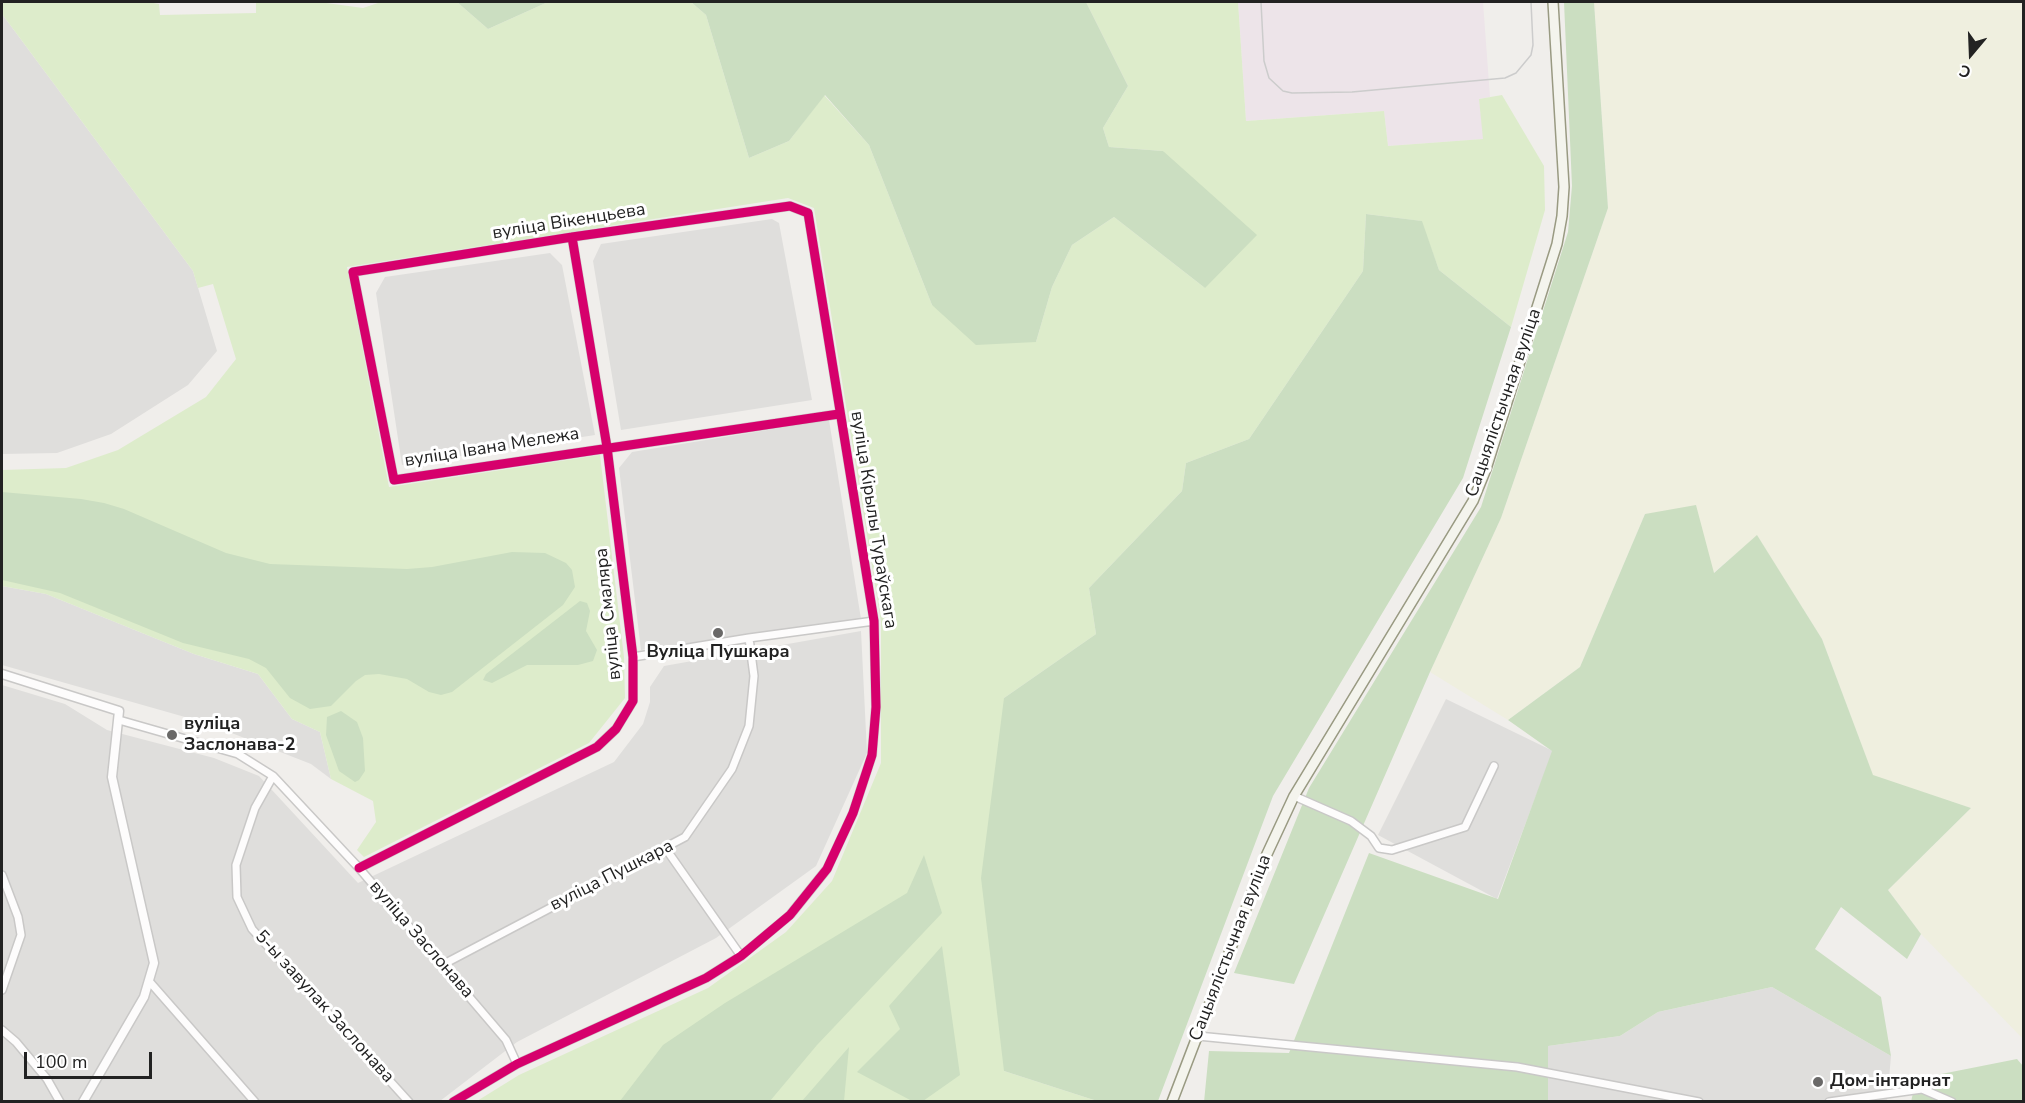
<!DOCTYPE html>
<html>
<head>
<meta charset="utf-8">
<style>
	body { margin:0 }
	#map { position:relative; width:2025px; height:1103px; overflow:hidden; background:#f0eeeb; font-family:"Nunito Sans",sans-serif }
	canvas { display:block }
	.frame { position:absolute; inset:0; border:3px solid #222; pointer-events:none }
	.north { position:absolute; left:1941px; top:24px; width:60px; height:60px; -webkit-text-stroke:4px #fff; paint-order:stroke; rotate:199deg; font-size:16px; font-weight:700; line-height:24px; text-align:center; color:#222 }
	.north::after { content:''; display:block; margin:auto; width:21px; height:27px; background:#222; clip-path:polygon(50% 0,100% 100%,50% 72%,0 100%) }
	.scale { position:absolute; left:24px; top:1052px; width:128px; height:27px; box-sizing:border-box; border:3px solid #222; border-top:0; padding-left:8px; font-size:18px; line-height:21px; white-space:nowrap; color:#222; -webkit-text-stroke:4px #fff; paint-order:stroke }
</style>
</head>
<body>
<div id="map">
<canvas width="2025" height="1103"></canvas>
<div class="frame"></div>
<div class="north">С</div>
<div class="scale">100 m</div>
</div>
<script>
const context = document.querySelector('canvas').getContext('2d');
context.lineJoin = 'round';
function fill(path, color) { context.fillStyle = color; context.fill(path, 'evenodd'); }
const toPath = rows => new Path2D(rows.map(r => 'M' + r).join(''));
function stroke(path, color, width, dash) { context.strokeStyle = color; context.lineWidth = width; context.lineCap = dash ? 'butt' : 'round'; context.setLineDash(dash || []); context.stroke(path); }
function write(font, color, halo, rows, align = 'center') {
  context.font = font + ' "Nunito Sans",sans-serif'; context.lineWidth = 6; context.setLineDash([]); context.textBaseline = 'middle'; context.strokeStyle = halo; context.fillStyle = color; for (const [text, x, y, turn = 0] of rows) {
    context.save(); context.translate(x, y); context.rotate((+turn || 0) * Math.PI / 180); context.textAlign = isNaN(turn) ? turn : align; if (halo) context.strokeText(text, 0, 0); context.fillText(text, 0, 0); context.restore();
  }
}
fill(toPath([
	[2,14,193,271,217,351,188,385,111,434,57,453,2,454],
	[772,219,779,223,812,400,621,430,593,261,601,244],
	[550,253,562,265,595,435,402,465,376,293,385,277],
	[829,420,861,619,641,650,619,468,632,452],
	[2,586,46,594,194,654,258,674,292,719,320,732,331,779,311,764,206,723,2,665],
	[861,631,867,753,816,866,716,938,517,1042,440,1101,2,1101,2,685,65,704,107,730,214,758,259,776,358,883,614,762,643,724,650,702,650,687,664,666],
	[1446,699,1553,751,1497,899,1378,835],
	[1772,987,1891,1056,1887,1101,1548,1101,1548,1046,1620,1036,1658,1012]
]), '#dfdedc');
fill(toPath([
	[1238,2,1483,2,1490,97,1479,99,1484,139,1388,146,1384,111,1246,121]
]), '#ede4e9');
fill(toPath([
	[1594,2,2023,2,2023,1039,1921,934,1888,890,1971,808,1873,776,1822,639,1757,536,1713,573,1645,514,1580,667,1508,720,1430,672,1501,518,1608,208]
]), '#efefdf');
fill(toPath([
	[2,2,148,2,159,4,160,15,256,13,256,2,319,2,363,8,381,2,457,2,488,29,548,2,691,2,706,15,749,158,789,141,824,95,869,145,932,305,1036,342,1052,287,1072,245,1114,217,1205,288,1163,151,1109,147,1103,128,1128,86,1086,2,1238,2,1246,121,1384,111,1388,146,1483,139,1479,99,1502,95,1544,166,1545,210,1511,327,1439,270,1421,221,1366,214,1363,271,1249,439,1186,463,1182,491,1089,588,1096,634,1004,698,1004,1071,1097,1101,477,1101,519,1075,708,988,786,932,832,881,881,763,881,622,814,208,788,198,347,267,389,487,600,455,624,657,625,698,589,743,364,857,357,850,376,822,373,801,331,779,320,732,292,719,258,674,194,654,46,594,2,586,2,470,66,468,118,450,206,397,236,359,213,284,198,288,193,271,2,14]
]), '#ddeccb');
fill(toPath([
	[457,2,548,2,488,29],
	[691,2,1086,2,1128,86,1103,128,1109,147,1163,151,1257,235,1205,288,1114,217,1072,245,1052,287,1036,342,976,345,932,305,869,145,825,95,789,141,749,158,706,15],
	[1564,2,1594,2,1608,208,1501,518,1430,672,1294,984,1234,973,1309,788,1481,507,1568,232,1572,186],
	[1366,214,1422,221,1439,270,1511,327,1463,478,1273,796,1158,1101,1097,1101,1004,1071,981,878,1004,698,1096,634,1089,588,1182,491,1186,463,1249,439,1363,271],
	[2,492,81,499,104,503,124,509,226,553,270,564,407,569,432,567,512,552,545,553,566,563,572,570,575,587,563,605,452,692,441,695,429,692,407,679,379,674,365,675,356,681,331,706,310,709,290,698,266,668,249,659,183,643,60,593,2,580],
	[1696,505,1714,573,1757,535,1822,639,1873,775,1971,808,1888,890,1921,934,1907,959,1841,907,1815,949,1881,997,1891,1056,1772,987,1658,1012,1620,1036,1548,1046,1548,1101,1204,1102,1209,1051,1289,1053,1369,853,1498,899,1552,751,1508,720,1580,667,1645,514],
	[580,601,587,603,590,611,586,631,597,650,593,661,578,665,527,665,492,683,483,680,486,674],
	[341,711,357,722,363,738,365,771,359,780,355,782,339,771,326,735,327,717],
	[924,855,942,913,817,1045,770,1101,620,1101,663,1045,725,1003,907,893],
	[942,946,960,1075,923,1101,912,1101,857,1072,900,1029,889,1006],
	[849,1047,844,1101,802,1101],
	[2017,1059,2023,1066,2023,1101,1911,1102,1916,1079]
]), '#cbdec1');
const minor = toPath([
	[633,657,749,638,874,621],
	[119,720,238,754,273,776,359,868,506,1040,517,1064],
	[273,776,255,808,236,865,237,897,252,929,409,1102],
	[1294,796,1351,821,1371,836,1379,848,1392,850,1465,827,1494,766],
	[666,849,741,956],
	[359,868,597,747,616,729,633,701,633,657,607,447,572,237],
	[2,875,18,917,21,935,2,990],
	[442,965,685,837,732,769,749,726,754,676,749,638],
	[149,981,255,1102],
	[2,1030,16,1042,47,1079,60,1102],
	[1198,1036,1517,1067,1699,1102],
	[453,1102,517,1064,706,978,741,956,790,915,827,869,853,813,872,755,876,707,874,621,808,213,790,206,572,237,353,272,394,480,839,414],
	[1829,1102,1922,1089,1952,1102]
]);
const tertiary = toPath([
	[2,674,119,711,112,777,154,963,144,997,83,1102]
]);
const secondary = toPath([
	[1172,1102,1267,854,1294,796,1473,501,1486,469,1557,244,1562,216,1564,187,1553,2]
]);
stroke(minor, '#c9c8c7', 10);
stroke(tertiary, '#c9c8c7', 11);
stroke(secondary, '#999a82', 12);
stroke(minor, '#fdfcfc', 7);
stroke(tertiary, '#fdfcfc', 8);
stroke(secondary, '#f4f4ed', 9);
stroke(toPath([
	[1261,2,1264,61,1269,78,1283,91,1292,93,1352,92,1505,78,1516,73,1531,55,1533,45,1531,2]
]), '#ccc', 1.5);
stroke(toPath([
	[359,868,597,747,616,729,633,701,633,657,607,447,572,237],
	[453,1102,517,1064,706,978,741,956,790,915,827,869,853,813,872,755,876,707,874,621,808,213,790,206,572,237,353,272,394,480,839,414]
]), '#d6006c', 9);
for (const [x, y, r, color] of [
	[718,633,6,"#6a6968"],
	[172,735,6,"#6a6968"],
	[1818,1082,6,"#6a6968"]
]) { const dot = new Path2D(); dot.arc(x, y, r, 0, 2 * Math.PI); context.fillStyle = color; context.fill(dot); stroke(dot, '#fff', 2); }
write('18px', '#222', '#fff', [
	["вуліца Вікенцьева",569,222,-9],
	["Сацыялістычная вуліца",1504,403,-71],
	["вуліца Івана Мележа",492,448,-9],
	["вуліца Кірылы Тураўскага",873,520,81],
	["вуліца Смаляра",609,614,-96],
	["вуліца Пушкара",612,876,-27],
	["вуліца Заслонава",421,940,49],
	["Сацыялістычная вуліца",1231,948,-69],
	["5-ы завулак Заслонава",324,1007,48]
]);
write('bold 18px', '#222', '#fff', [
	["Вуліца Пушкара",718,653,"center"],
	["вуліца",184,725],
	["Заслонава-2",184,746],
	["Дом-інтарнат",1830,1082]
], 'left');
</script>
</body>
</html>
